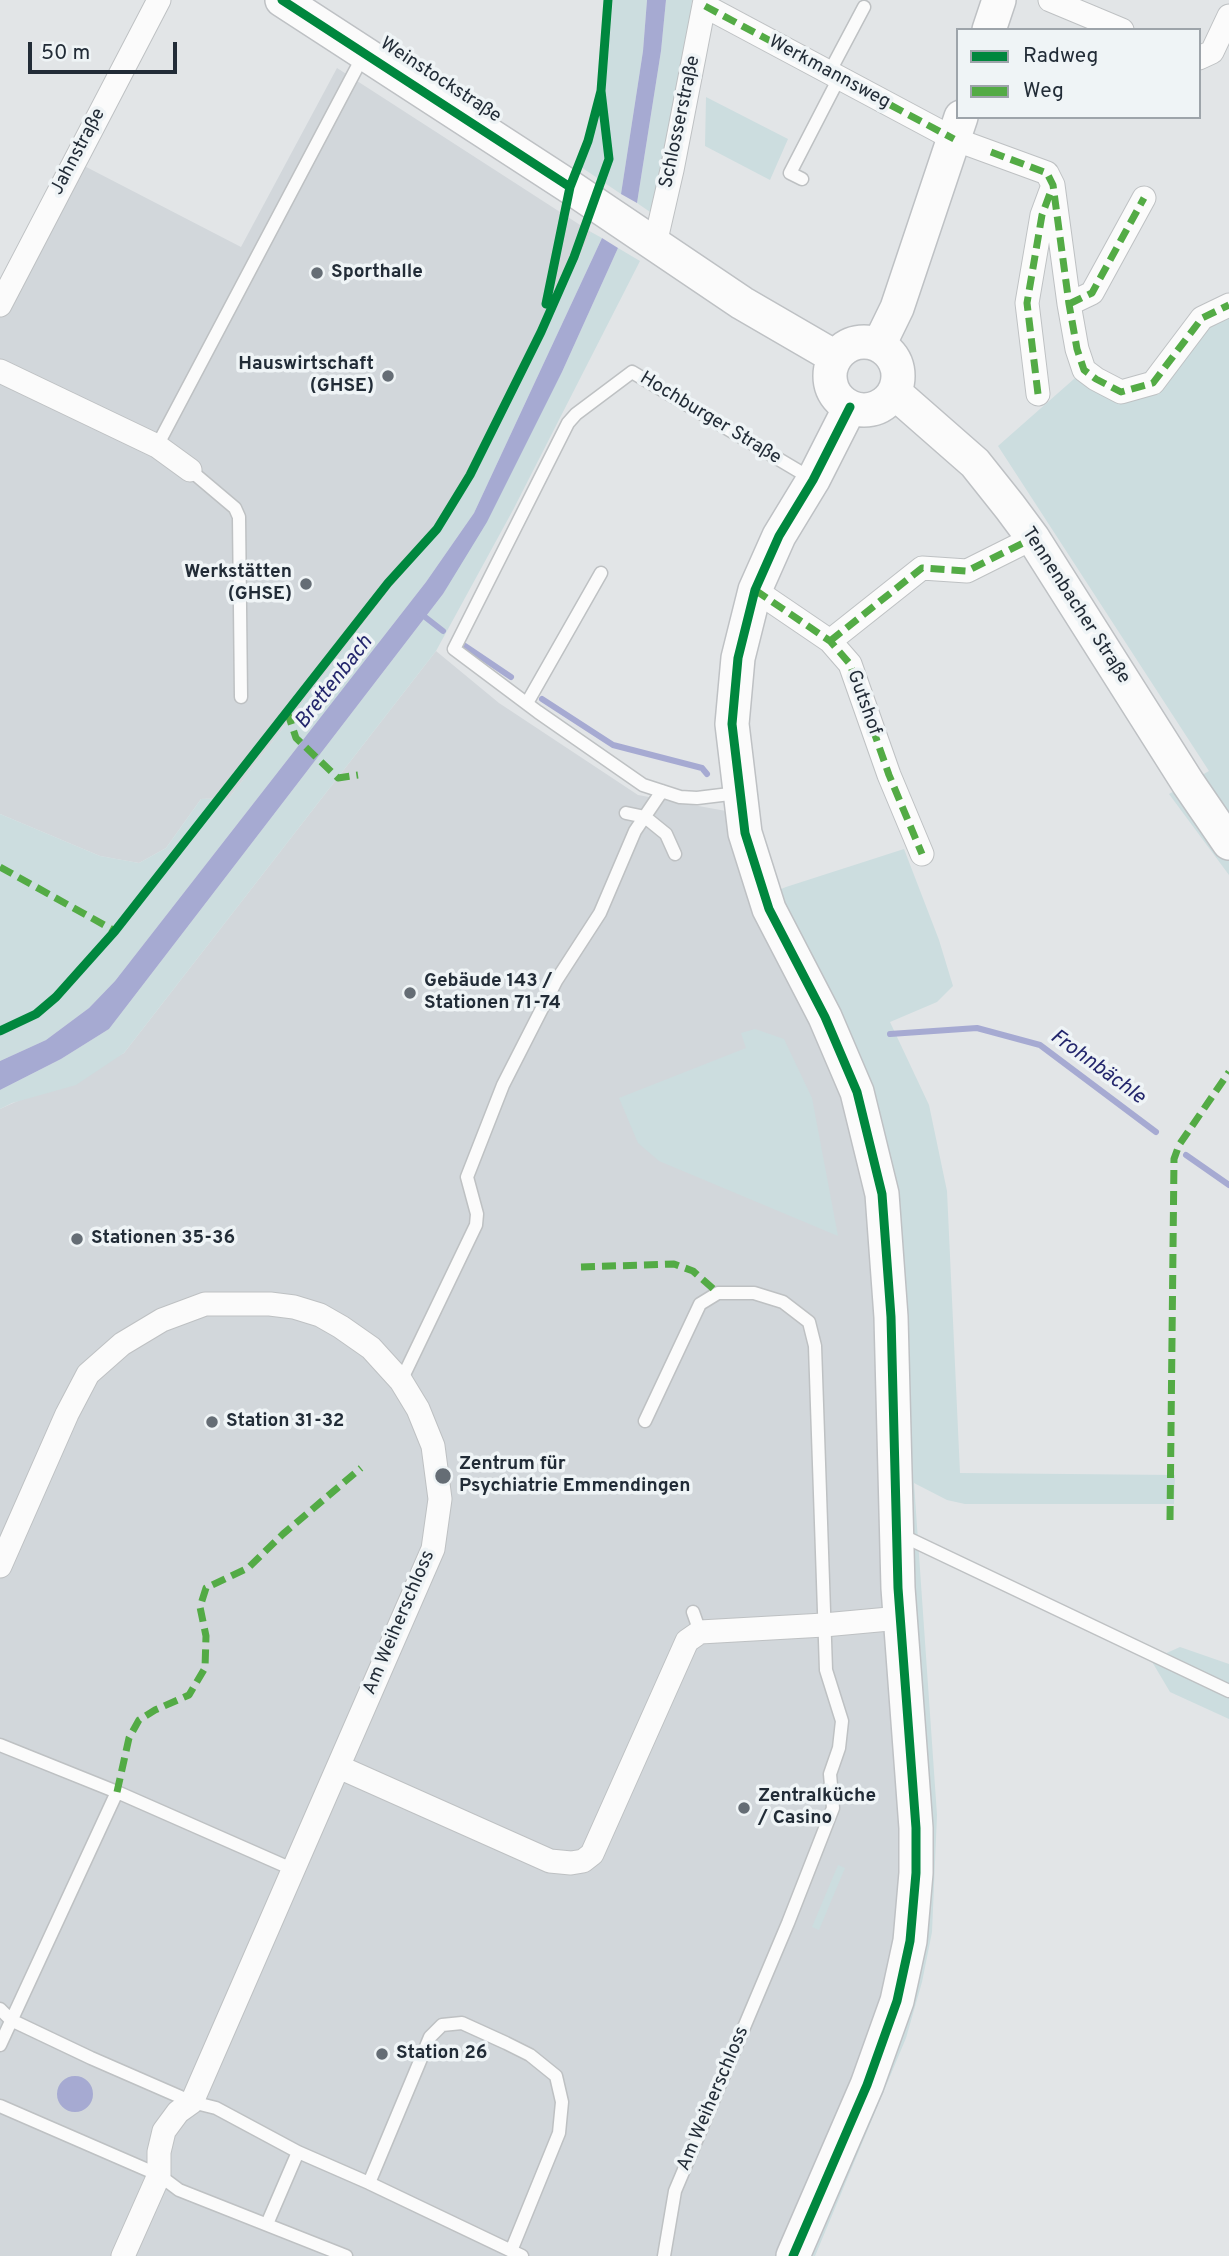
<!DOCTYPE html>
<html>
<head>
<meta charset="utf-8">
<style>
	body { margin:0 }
	#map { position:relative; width:1229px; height:2256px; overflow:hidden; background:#e2e5e7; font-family:Overpass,sans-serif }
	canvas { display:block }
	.legend { position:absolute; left:956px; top:28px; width:245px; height:91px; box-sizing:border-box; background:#eff4f6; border:2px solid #9da4aa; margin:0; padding:9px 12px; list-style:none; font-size:21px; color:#222c37 }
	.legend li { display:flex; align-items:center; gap:14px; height:35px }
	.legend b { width:35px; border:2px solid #9da4aa }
	.scale { position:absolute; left:28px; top:42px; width:149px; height:32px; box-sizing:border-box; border:4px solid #222c37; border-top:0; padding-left:9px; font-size:21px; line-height:24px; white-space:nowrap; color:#222c37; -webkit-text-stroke:5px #eff4f6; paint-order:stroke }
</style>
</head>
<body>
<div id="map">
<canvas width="1229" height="2256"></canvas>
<ul class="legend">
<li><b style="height:9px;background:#00873e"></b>Radweg</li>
<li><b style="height:9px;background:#53ab45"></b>Weg</li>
</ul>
<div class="scale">50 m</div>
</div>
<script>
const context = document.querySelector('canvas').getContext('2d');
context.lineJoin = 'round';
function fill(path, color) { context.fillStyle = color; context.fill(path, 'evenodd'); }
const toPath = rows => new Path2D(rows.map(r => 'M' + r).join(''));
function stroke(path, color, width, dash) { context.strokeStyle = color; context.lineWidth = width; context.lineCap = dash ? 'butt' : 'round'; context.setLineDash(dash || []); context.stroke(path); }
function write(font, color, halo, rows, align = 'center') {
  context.font = font + ' Overpass,sans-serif'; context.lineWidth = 7; context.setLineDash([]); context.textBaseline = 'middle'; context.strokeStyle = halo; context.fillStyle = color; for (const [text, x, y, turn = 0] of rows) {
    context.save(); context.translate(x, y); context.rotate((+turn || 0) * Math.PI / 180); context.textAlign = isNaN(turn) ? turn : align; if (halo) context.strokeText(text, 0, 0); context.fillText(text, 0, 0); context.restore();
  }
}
fill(toPath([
	[337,68,591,232,505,413,472,478,439,533,391,588,229,798,201,799,166,848,139,863,100,856,0,814,0,281,65,156,241,247],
	[436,651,499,703,638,795,726,811,847,1098,874,1217,911,1869,898,1980,785,2256,0,2256,0,1109,124,1053]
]), '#d2d7db');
fill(toPath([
	[613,0,647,0,643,51,621,194,581,167,591,144,605,93],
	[666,0,692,0,689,30,653,214,637,203,661,51],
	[706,97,788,139,770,180,705,146],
	[591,232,602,238,474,513,426,582,115,981,89,1008,46,1040,0,1061,0,814,100,856,139,863,166,848,201,799,229,798,391,588,439,533,472,478,505,413],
	[618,248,640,261,513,510,436,651,124,1053,76,1085,12,1103,0,1109,0,1090,61,1059,109,1029,443,594,562,372],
	[1229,306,1229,875,1169,794,1209,771,998,446,1083,371,1120,395],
	[904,849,939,940,953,986,937,1002,890,1022,929,1105,947,1191,960,1473,1175,1475,1174,1504,965,1504,947,1500,914,1483,937,1815,932,1932,922,1982,906,2038,815,2256,785,2256,861,2085,911,1869,874,1217,847,1098,755,900,786,887],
	[755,1029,784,1039,812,1098,838,1236,659,1161,638,1143,619,1098,746,1048,741,1033],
	[1180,1647,1229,1664,1229,1719,1170,1692,1151,1660],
	[838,1865,845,1868,819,1930,812,1927]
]), '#ccdddf');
fill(toPath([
	[647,0,666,0,661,51,637,203,621,194,643,51],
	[602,238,618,248,562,372,487,522,443,594,109,1029,61,1059,0,1090,0,1061,46,1040,89,1008,115,981,426,582,474,513],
	'57 2094a18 18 0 1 1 36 0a18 18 0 1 1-36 0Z'
]), '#a6aad2');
stroke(toPath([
	[420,613,443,631],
	[465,646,511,677],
	[542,699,613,745,702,768,707,774],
	[890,1034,977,1028,1040,1045,1156,1132],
	[1186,1155,1229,1185]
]), '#a6aad2', 6);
const lane = toPath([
	[829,73,864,7],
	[802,179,790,173,839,78],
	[157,446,363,56],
	[190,470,235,508,239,517,241,697],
	[527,703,601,573],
	[738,793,697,798,680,797,643,785,538,712,454,649,568,423,576,414,632,372,812,479],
	[626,813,645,817,666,834,675,854],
	[401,1381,476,1225,477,1214,467,1177,503,1085,556,981,600,913,635,831,662,791],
	[645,1421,700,1304,718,1293,754,1293,783,1302,809,1322,815,1346,826,1670,842,1721,839,1748,830,1774,833,1808,788,1923,675,2191,664,2256],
	[901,1535,1229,1691],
	[693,1612,700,1632],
	[0,1745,117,1792,292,1869],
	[0,2009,11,2020,91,2058,192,2102,216,2108,298,2152,369,2183,522,2256],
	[0,2045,117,1792],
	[0,2106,159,2175,179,2190,346,2256],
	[369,2183,430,2037,442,2025,462,2023,506,2043,530,2055,556,2076,562,2102,559,2133,511,2251],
	[267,2224,298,2152]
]);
const street = toPath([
	[1050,0,1122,30],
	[705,6,954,139,1047,173,1053,185,1069,304,1077,349,1084,370,1096,379,1121,392,1153,383,1202,318,1229,305],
	[1199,58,1212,52,1229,16],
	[655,244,672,170,705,0],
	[1069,304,1092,293,1144,198],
	[0,305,159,0],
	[0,371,157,446,190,470],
	[1038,394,1027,303,1042,215,1052,188],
	[755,590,830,641,850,664,889,775,922,854],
	[830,641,922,568,967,571,1033,538],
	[0,1566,67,1414,88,1374,122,1344,162,1320,205,1304,270,1304,294,1307,320,1315,341,1327,371,1348,401,1381,418,1409,433,1446,440,1499,433,1549,192,2102,178,2112,164,2131,159,2152,159,2175,123,2256],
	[339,1767,550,1861,571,1863,583,1861,592,1854,687,1641,700,1632,824,1625,900,1618]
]);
const secondary = toPath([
	[282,0,570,187,742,303,835,357],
	[989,30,999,0],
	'830 376a34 34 0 1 1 68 0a34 34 0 1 1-68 0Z',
	[879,345,897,308,961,117],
	[894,392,975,463,1010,507,1033,538,1188,783,1229,843],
	[793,2256,867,2085,897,2001,910,1941,916,1873,916,1828,898,1588,891,1317,882,1194,857,1092,825,1017,769,909,745,833,732,724,738,658,755,590,779,536,813,480,850,407]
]);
stroke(lane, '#bec1c3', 15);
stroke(street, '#bec1c3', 25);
stroke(secondary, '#bec1c4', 36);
stroke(lane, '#fbfbfb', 12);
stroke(street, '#fbfbfb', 23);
stroke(secondary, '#fbfbfb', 33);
stroke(toPath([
	[705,6,954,139],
	[991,152,1047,173,1053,185,1069,304,1077,349,1084,370,1096,379,1121,392,1153,383,1202,318,1229,305],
	[1069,304,1092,293,1144,198],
	[1038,394,1027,303,1042,215,1052,188],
	[755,590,830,641,850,664,889,775,922,854],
	[830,641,922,568,967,571,1033,538],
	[287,711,296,738,338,778,358,775],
	[0,867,115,931],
	[581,1267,674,1264,693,1271,718,1293],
	[1170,1520,1174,1159,1179,1145,1229,1072],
	[117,1792,129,1738,139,1720,155,1710,189,1695,205,1668,206,1636,200,1607,206,1588,248,1568,283,1534,361,1468]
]), '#53ab45', 7, [14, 7]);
stroke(toPath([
	[282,0,570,187],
	[546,304,570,187,588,141,601,91,608,0],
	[0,1031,36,1014,56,997,115,931,388,583,437,529,470,475,541,332,574,257,609,159,601,91],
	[793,2256,867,2085,897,2001,910,1941,916,1873,916,1828,898,1588,891,1317,882,1194,857,1092,825,1017,769,909,745,833,732,724,738,658,755,590,779,536,813,480,850,407]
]), '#00873e', 9);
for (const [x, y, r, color] of [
	[317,273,7,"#656d75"],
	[388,376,7,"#656d75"],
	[306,584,7,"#656d75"],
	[410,993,7,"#656d75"],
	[77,1239,7,"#656d75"],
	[212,1422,7,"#656d75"],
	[443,1476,9,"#656d75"],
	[744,1808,7,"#656d75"],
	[382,2054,7,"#656d75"]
]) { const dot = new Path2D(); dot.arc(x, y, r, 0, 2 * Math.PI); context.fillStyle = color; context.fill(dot); stroke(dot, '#eff4f6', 2.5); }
write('19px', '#222c37', '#eff4f6', [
	["Werkmannsweg",829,73,28],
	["Weinstockstraße",440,81,33],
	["Schlosserstraße",681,122,-78],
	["Jahnstraße",79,152,-62],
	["Hochburger Straße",710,419,31],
	["Tennenbacher Straße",1075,606,57],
	["Gutshof",863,703,70],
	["Am Weiherschloss",400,1623,-67],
	["Am Weiherschloss",714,2099,-67]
]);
write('bold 19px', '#222c37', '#eff4f6', [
	["Sporthalle",331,273],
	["Hauswirtschaft",374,365,"right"],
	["(GHSE)",374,387,"right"],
	["Werkstätten",292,573,"right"],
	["(GHSE)",292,595,"right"],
	["Gebäude 143 /",424,982],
	["Stationen 71-74",424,1004],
	["Stationen 35-36",91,1239],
	["Station 31-32",226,1422],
	["Zentrum für",459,1465],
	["Psychiatrie Emmendingen",459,1487],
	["Zentralküche",758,1797],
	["/ Casino",758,1819],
	["Station 26",396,2054]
], 'left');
write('italic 21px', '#23266c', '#eff4f6', [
	["Brettenbach",335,683,-52],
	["Frohnbächle",1097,1068,36]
]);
</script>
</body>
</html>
